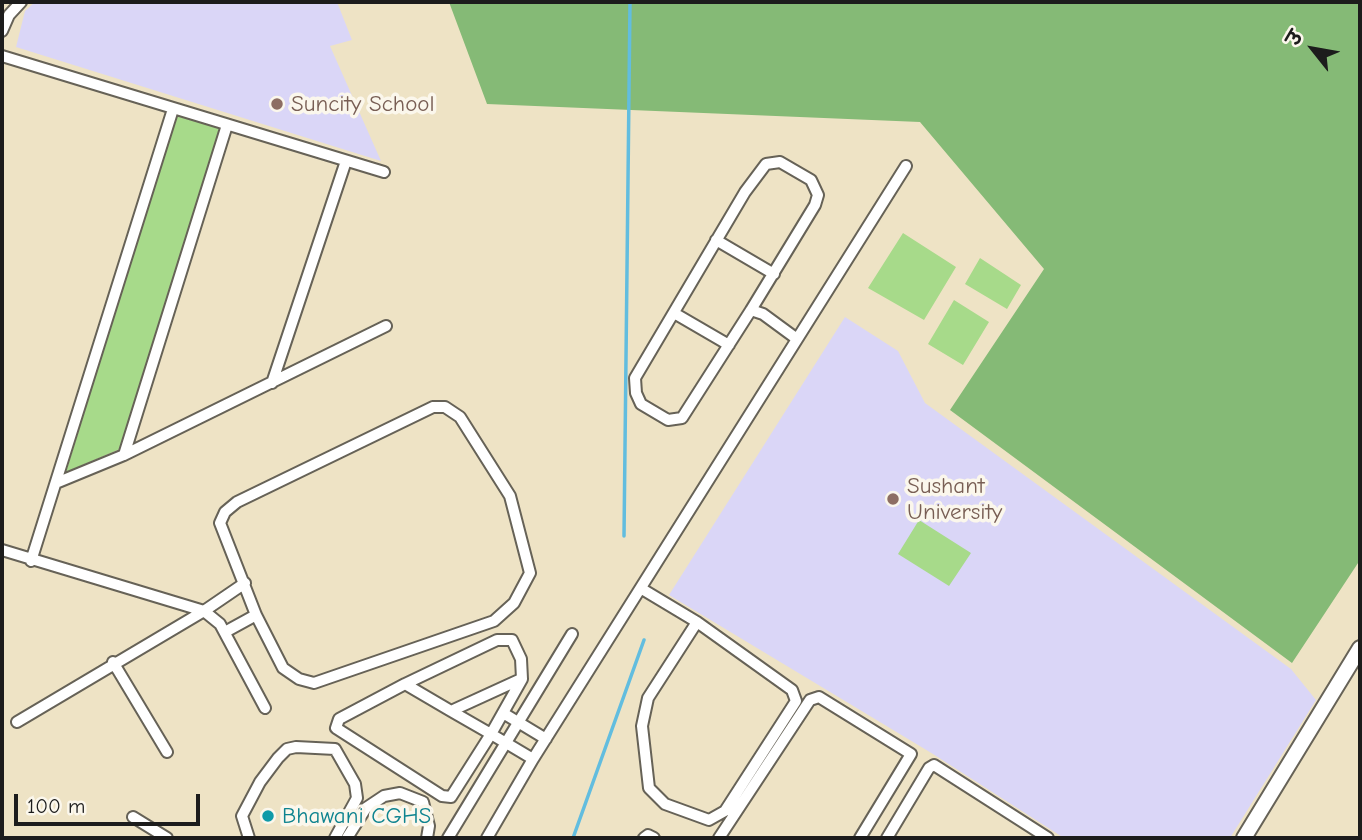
<!DOCTYPE html>
<html>
<head>
<meta charset="utf-8">
<style>
	body { margin:0 }
	#map { position:relative; width:1362px; height:840px; overflow:hidden; background:#eee3c5; font-family:"Comic Neue","Playpen Sans Deva",sans-serif }
	canvas { display:block }
	.frame { position:absolute; inset:0; border:4px solid #1c1c1c; pointer-events:none }
	.north { position:absolute; left:1278px; top:14px; width:70px; height:70px; -webkit-text-stroke:5px #fbf7ec; paint-order:stroke; rotate:301deg; font-size:19px; font-weight:700; line-height:28px; text-align:center; color:#1c1c1c }
	.north::after { content:''; display:block; margin:auto; width:24px; height:32px; background:#1c1c1c; clip-path:polygon(50% 0,100% 100%,50% 72%,0 100%) }
	.scale { position:absolute; left:14px; top:794px; width:186px; height:32px; box-sizing:border-box; border:4px solid #1c1c1c; border-top:0; padding-left:9px; font-size:21px; line-height:24px; white-space:nowrap; color:#1c1c1c; -webkit-text-stroke:5px #fbf7ec; paint-order:stroke }
</style>
</head>
<body>
<div id="map">
<canvas width="1362" height="840"></canvas>
<div class="frame"></div>
<div class="north">उ</div>
<div class="scale">100 m</div>
</div>
<script>
const context = document.querySelector('canvas').getContext('2d');
context.lineJoin = 'round';
function fill(path, color) { context.fillStyle = color; context.fill(path, 'evenodd'); }
const toPath = rows => new Path2D(rows.map(r => 'M' + r).join(''));
function stroke(path, color, width, dash) { context.strokeStyle = color; context.lineWidth = width; context.lineCap = dash ? 'butt' : 'round'; context.setLineDash(dash || []); context.stroke(path); }
function write(font, color, halo, rows, align = 'center') {
  context.font = font + ' "Comic Neue",sans-serif'; context.lineWidth = 7; context.setLineDash([]); context.textBaseline = 'middle'; context.strokeStyle = halo; context.fillStyle = color; for (const [text, x, y, turn = 0] of rows) {
    context.save(); context.translate(x, y); context.rotate((+turn || 0) * Math.PI / 180); context.textAlign = isNaN(turn) ? turn : align; if (halo) context.strokeText(text, 0, 0); context.fillText(text, 0, 0); context.restore();
  }
}
fill(toPath([
	[35,2,337,2,352,40,330,46,381,161,16,47,25,11],
	[845,317,898,351,925,403,1291,669,1316,700,1230,838,1064,838,933,754,669,595]
]), '#dad6f7');
fill(toPath([
	[176,115,221,129,120,449,66,472],
	[903,233,956,267,924,320,868,288],
	[980,258,1021,285,1007,309,965,284],
	[954,300,989,322,963,365,928,344],
	[919,520,971,553,949,586,898,554]
]), '#a7da8a');
fill(toPath([
	[449,2,1360,2,1360,560,1292,663,950,410,1044,269,920,122,487,104]
]), '#85ba76');
stroke(toPath([
	[624,536,630,2],
	[573,838,644,640]
]), '#62bddf', 3.5);
const minor = toPath([
	[2,31,9,15,21,2],
	[2,56,384,172],
	[716,240,774,274],
	[751,310,815,205,818,195,811,180,780,162,766,164,745,192,635,378,636,393,641,404,668,420,682,418,751,310,763,314,797,339],
	[674,313,729,345],
	[272,383,346,161],
	[433,407,445,407,460,417,510,496,530,573,514,603,494,621,314,683,299,679,283,668,256,615,220,523,225,512,237,502,433,407],
	[124,455,227,125],
	[56,483,124,455,386,326],
	[2,550,204,611,220,624,265,708],
	[31,561,173,109],
	[642,589,697,622,792,690,796,701,725,811,709,820,665,804,649,788,642,726,648,698,697,622],
	[225,632,256,615],
	[113,662,167,752],
	[405,684,497,640,512,640,521,659,522,679,491,734,451,797,442,796,336,728,339,719,405,684,451,711,491,734,533,759],
	[451,711,521,679],
	[503,713,546,739],
	[17,722,204,611,245,583],
	[133,817,167,838],
	[249,838,242,816,260,782,278,758,287,749,296,747,335,749,355,784,357,798,335,838],
	[347,838,366,808,384,796,400,793,423,802,429,826,427,838],
	[448,838,572,634],
	[487,838,533,759,906,166],
	[644,838,648,835,654,838],
	[719,838,810,700,819,697,911,754,860,838],
	[887,838,929,768,934,765,1048,838]
]);
const tertiary = toPath([
	[1244,838,1360,648]
]);
stroke(minor, '#666257', 14);
stroke(tertiary, '#666257', 18);
stroke(minor, '#fff', 10);
stroke(tertiary, '#fff', 14);
for (const [x, y, r, color] of [
	[277,104,7,"#8d6e63"],
	[893,499,7,"#8d6e63"],
	[268,816,7,"#0f9aa8"]
]) { const dot = new Path2D(); dot.arc(x, y, r, 0, 2 * Math.PI); context.fillStyle = color; context.fill(dot); stroke(dot, '#fbf7ec', 2.5); }
write('23px', '#785e54', '#fbf7ec', [
	["Suncity School",291,104],
	["Sushant",907,486],
	["University",907,512]
], 'left');
write('23px', '#0d838f', '#fbf7ec', [
	["Bhawani CGHS",282,816]
], 'left');
</script>
</body>
</html>
